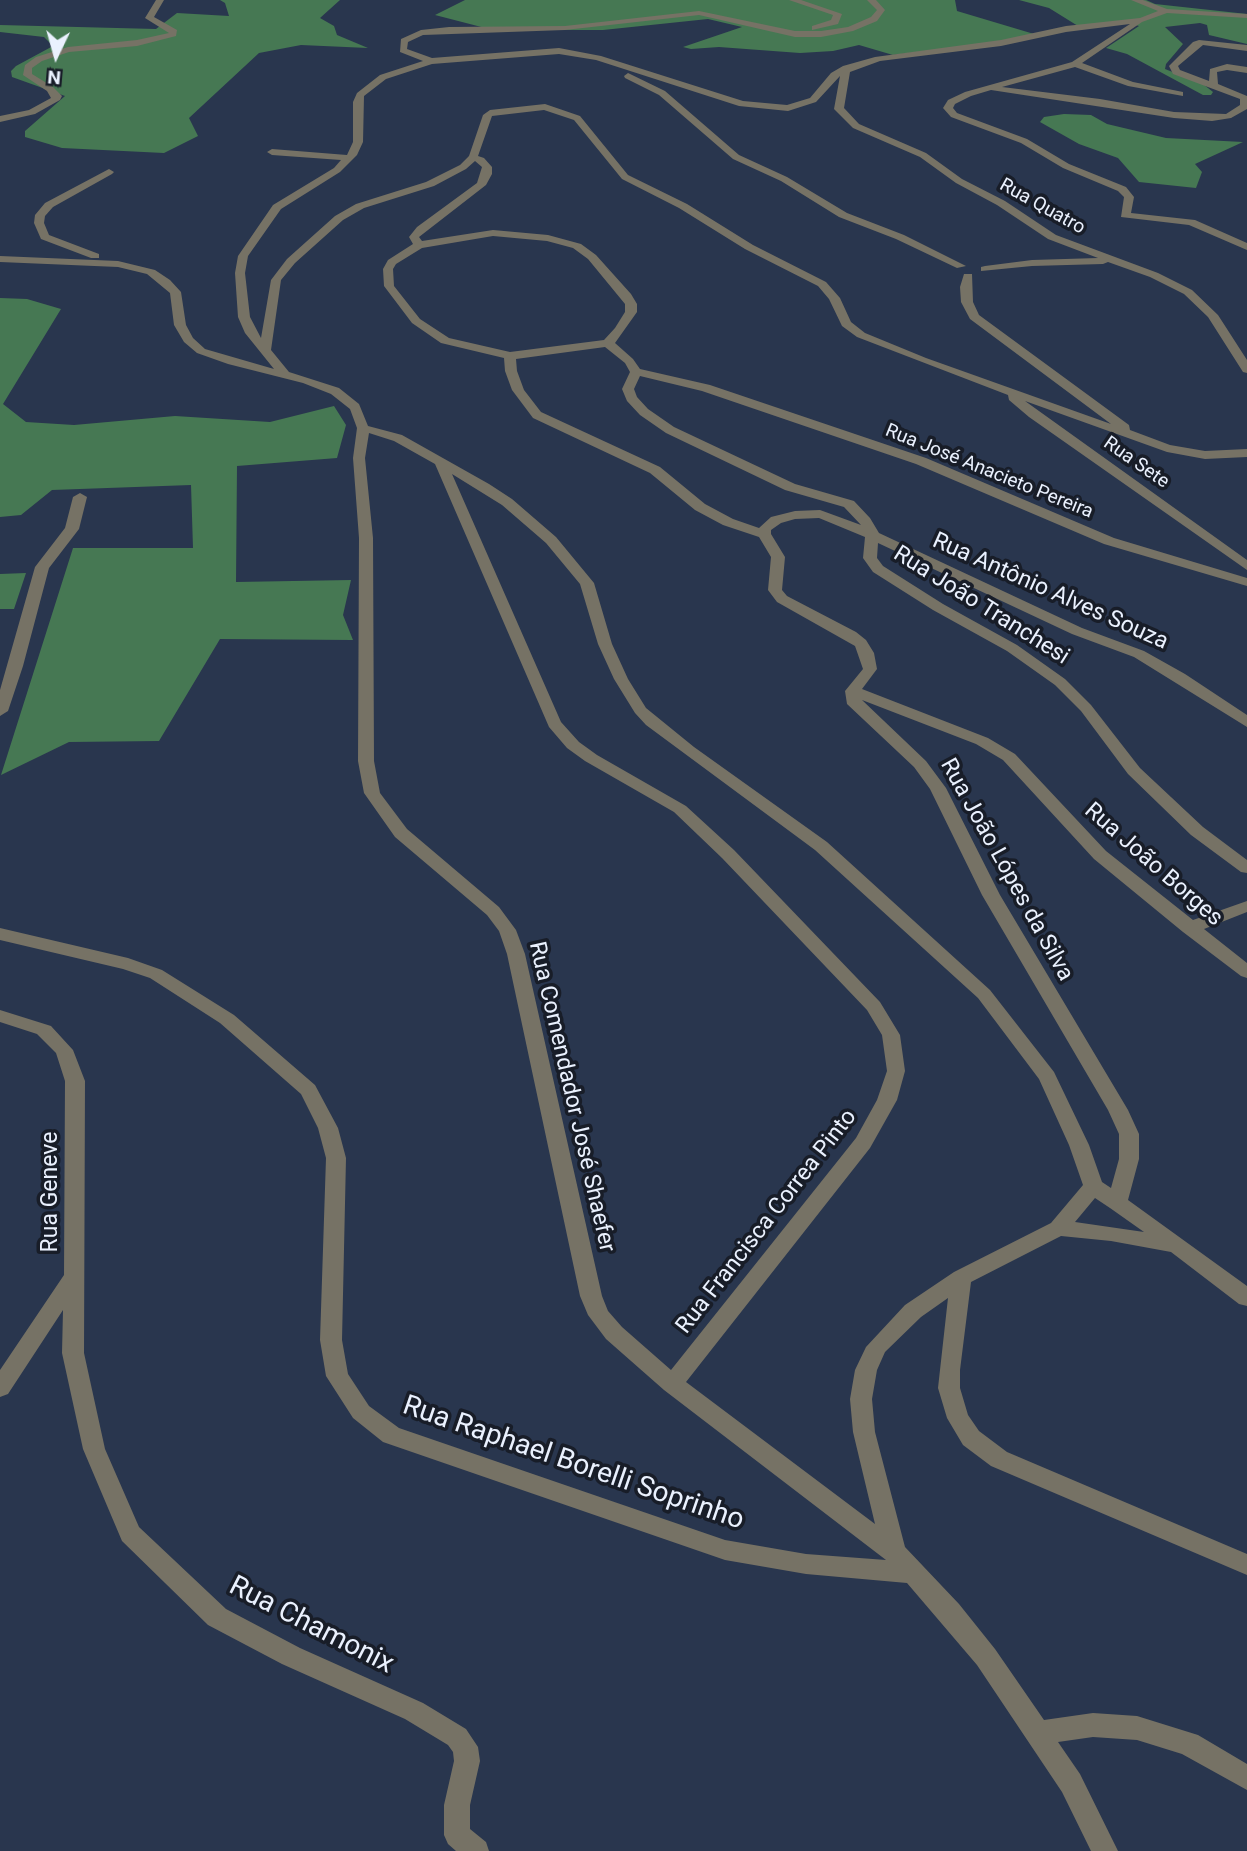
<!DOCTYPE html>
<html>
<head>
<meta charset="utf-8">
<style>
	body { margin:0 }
	#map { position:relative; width:1247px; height:1851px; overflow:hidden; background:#29364e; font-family:Roboto,sans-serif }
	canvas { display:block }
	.north { position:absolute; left:21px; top:21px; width:70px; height:70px; -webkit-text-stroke:5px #181d28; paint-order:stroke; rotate:185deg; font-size:19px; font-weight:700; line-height:28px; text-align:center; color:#eaf1fe }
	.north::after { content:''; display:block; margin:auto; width:24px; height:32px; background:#eaf1fe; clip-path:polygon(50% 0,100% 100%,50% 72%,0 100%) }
</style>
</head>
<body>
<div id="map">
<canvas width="1247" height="1851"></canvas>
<div class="north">N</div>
</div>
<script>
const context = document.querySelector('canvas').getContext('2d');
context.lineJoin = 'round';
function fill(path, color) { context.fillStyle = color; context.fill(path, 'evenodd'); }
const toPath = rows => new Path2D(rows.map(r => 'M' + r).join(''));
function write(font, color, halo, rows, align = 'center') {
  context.font = font + ' Roboto,sans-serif'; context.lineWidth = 7; context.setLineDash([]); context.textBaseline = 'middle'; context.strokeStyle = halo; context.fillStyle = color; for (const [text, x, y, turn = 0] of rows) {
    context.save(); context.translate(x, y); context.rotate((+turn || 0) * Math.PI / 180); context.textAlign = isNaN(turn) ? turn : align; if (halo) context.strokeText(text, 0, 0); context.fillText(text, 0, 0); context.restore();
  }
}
fill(toPath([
	[220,0,340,0,320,18,334,26,337,35,368,48,301,45,259,53,189,118,198,136,164,153,62,148,25,137,25,131,65,96,12,77,11,71,16,66,53,46,44,37,0,32,0,25,156,29,177,13,229,16,225,3],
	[465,0,955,0,957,11,1034,34,985,44,893,55,859,45,833,51,800,53,719,47,691,49,683,47,742,27,708,19,603,30,493,30,435,15],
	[1019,0,1146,0,1155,4,1247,14,1247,44,1209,35,1207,25,1200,23,1165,27,1183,44,1166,64,1165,69,1203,84,1213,92,1211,95,1203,95,1127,54,1106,48,1139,26,1123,21,1078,26,1049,8],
	[1064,114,1091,115,1107,124,1166,138,1243,142,1195,164,1202,172,1196,188,1139,182,1118,158,1079,144,1040,122,1044,117],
	[0,298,27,299,61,309,3,404,26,422,74,425,175,416,270,422,334,406,346,425,337,458,237,466,236,582,351,580,343,615,353,640,220,639,159,741,69,742,1,775,73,548,193,548,191,485,52,490,21,515,0,517],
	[26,573,14,609,0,609,0,574]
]), '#467853');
fill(toPath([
	[156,0,164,0,154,17,177,30,176,36,137,46,69,52,42,61,32,68,32,74,53,87,62,96,60,100,35,114,0,122,0,116,29,110,51,98,47,91,23,75,25,65,36,57,68,47,137,40,169,33,145,18,156,0],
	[789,0,801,0,842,14,838,24,812,30,812,26,831,20,833,15,789,0],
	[867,0,876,0,885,10,877,21,853,31,821,37,795,37,699,15,565,30,423,35,408,42,407,49,432,58,559,48,601,56,743,101,787,105,810,98,831,73,843,66,875,57,1001,40,1066,26,1140,18,1158,11,1131,0,1143,0,1167,9,1247,14,1247,18,1167,13,1142,22,1082,63,1133,82,1183,92,1183,96,1128,86,1075,67,1002,87,1100,99,1174,112,1226,114,1240,105,1240,99,1173,74,1169,66,1193,42,1199,40,1247,45,1247,51,1203,45,1178,66,1180,70,1209,81,1210,69,1227,64,1247,67,1247,73,1227,70,1217,72,1218,84,1247,96,1247,109,1231,118,1212,121,1174,118,991,90,971,96,955,104,953,108,957,113,1027,139,1069,164,1126,187,1134,197,1131,213,1195,220,1247,243,1247,250,1189,225,1121,217,1124,197,1118,191,1063,168,1021,143,951,117,943,108,948,100,965,92,1072,62,1130,24,1066,32,1001,46,880,61,850,72,844,108,859,124,926,153,962,179,1005,201,1056,235,1158,273,1192,290,1218,315,1247,360,1247,373,1243,372,1208,317,1184,294,1150,277,1108,262,1103,264,1032,266,981,271,981,267,985,266,1032,260,1098,258,1048,239,997,205,956,183,920,157,853,128,834,109,840,76,816,102,788,111,739,106,596,60,559,54,432,64,386,79,364,96,363,142,357,155,340,172,281,209,248,256,245,273,250,317,261,338,271,280,287,259,335,216,356,204,426,182,460,165,469,156,483,115,490,110,545,104,580,116,628,175,687,204,753,245,826,282,840,298,851,322,865,333,926,358,1111,424,970,319,961,302,960,287,964,274,972,274,973,302,979,315,1129,425,1130,430,1170,445,1205,451,1247,449,1247,457,1205,459,1167,452,1025,401,1247,560,1247,570,1029,417,1009,400,1008,395,857,337,842,326,829,299,818,286,745,249,679,208,622,179,574,120,544,110,492,116,478,156,484,158,492,167,492,174,486,185,419,237,422,241,493,230,548,235,581,244,596,255,631,294,637,304,637,312,615,343,633,359,640,369,710,385,926,458,1114,538,1247,578,1247,586,1104,544,916,464,702,391,640,376,634,389,637,397,648,409,674,427,795,484,854,501,870,518,879,533,1082,628,1144,651,1185,674,1247,715,1247,727,1134,657,1072,634,878,543,877,558,883,566,943,604,1017,645,1065,679,1091,705,1140,768,1203,827,1247,860,1247,873,1241,872,1191,835,1128,774,1081,711,1055,685,1007,651,933,610,873,572,863,558,865,537,819,518,795,519,781,523,771,530,771,534,785,557,782,590,787,596,856,632,866,640,874,653,877,669,862,689,988,738,1015,754,1106,851,1193,920,1247,901,1247,912,1204,929,1247,963,1247,978,1241,976,1183,932,1094,859,1003,760,976,744,862,700,926,761,946,788,1000,895,1128,1110,1139,1134,1139,1159,1128,1200,1247,1286,1247,1306,1239,1304,1171,1252,1111,1241,1061,1236,971,1282,960,1370,960,1388,968,1415,979,1431,1007,1452,1247,1554,1247,1575,991,1466,963,1445,947,1418,938,1388,948,1298,921,1317,885,1352,877,1370,872,1399,875,1432,905,1547,959,1604,995,1649,1044,1720,1093,1713,1137,1716,1198,1735,1247,1764,1247,1790,1182,1754,1137,1740,1093,1737,1058,1742,1080,1774,1118,1851,1091,1851,1062,1792,977,1665,907,1583,806,1574,725,1560,383,1442,353,1418,326,1376,320,1340,326,1158,318,1128,301,1094,220,1023,150,978,123,969,0,940,0,928,128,958,162,970,234,1015,315,1085,338,1128,346,1158,342,1340,348,1374,369,1406,399,1428,725,1540,806,1554,886,1560,664,1390,606,1339,588,1315,580,1296,507,954,499,931,487,915,395,837,364,793,358,761,359,538,353,458,357,428,350,409,331,394,303,383,228,364,197,353,184,342,174,325,170,293,147,274,118,267,0,262,0,256,118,261,155,270,170,280,181,292,186,325,193,338,205,349,274,369,245,333,238,317,235,273,238,256,273,205,334,168,341,160,272,155,267,152,272,149,347,155,353,142,353,102,357,93,380,75,423,61,400,52,401,39,421,30,449,27,565,26,699,11,795,31,821,31,848,27,871,17,877,10,867,0],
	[475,161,482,167,477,183,417,227,409,237,413,244,388,260,383,269,384,286,412,323,441,343,504,358,505,371,512,390,533,418,650,473,695,510,723,525,759,537,771,557,768,590,777,602,855,646,863,669,845,691,847,704,914,767,930,789,982,895,1108,1110,1119,1134,1119,1159,1111,1188,1102,1182,1089,1145,1054,1072,990,990,827,842,694,747,646,708,628,679,612,644,594,583,556,537,512,499,489,484,402,435,368,426,359,404,339,388,289,372,271,350,281,280,295,263,343,220,364,208,434,186,466,169,475,161],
	[493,236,547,241,573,248,588,259,625,304,625,312,615,328,604,340,510,352,449,338,420,319,394,286,393,269,396,264,422,248,493,236],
	[605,347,625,363,630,372,622,389,627,401,640,415,666,433,785,490,844,507,861,525,820,510,795,511,771,517,759,528,733,519,705,504,660,467,541,412,524,390,517,371,516,359,605,347],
	[369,433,394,441,435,464,549,727,567,748,585,761,674,812,722,858,867,1010,882,1035,887,1071,877,1100,856,1138,671,1370,622,1327,608,1311,602,1296,525,954,516,930,499,907,407,829,380,793,374,761,373,538,365,458,369,433],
	[452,474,502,505,546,543,580,584,598,644,614,679,635,713,646,725,815,850,978,998,1039,1079,1069,1145,1083,1185,1051,1223,954,1272,905,1305,866,1347,855,1370,850,1399,853,1432,875,1524,686,1382,870,1148,897,1100,905,1071,900,1035,880,1002,734,850,686,806,597,755,579,742,561,722,452,474],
	[1095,1198,1110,1208,1144,1232,1075,1222,1095,1198],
	[628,73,665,91,739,155,787,177,847,213,904,235,966,266,957,268,896,239,839,217,781,181,733,159,659,95,625,78,624,76,628,73],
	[109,169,114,172,112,174,53,207,45,216,44,223,49,235,99,254,99,258,91,258,41,239,34,223,35,215,45,203,109,169],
	[80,493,87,497,79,529,49,568,23,666,8,711,0,716,0,690,35,567,65,528,73,497,80,493],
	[0,1010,51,1026,73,1050,85,1081,84,1353,105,1449,139,1527,226,1609,300,1648,423,1703,466,1729,478,1747,480,1761,470,1805,470,1829,486,1842,489,1851,456,1851,448,1844,444,1835,444,1805,454,1761,453,1752,448,1745,405,1719,282,1664,208,1625,122,1541,83,1449,62,1353,63,1310,8,1394,0,1397,0,1370,64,1275,65,1081,56,1053,37,1034,0,1022,0,1010]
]), '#767265');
write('19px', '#eaf1fe', '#181d28', [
	["Rua Quatro",1042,207,29],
	["Rua Sete",1136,463,35],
	["Rua José Anacieto Pereira",989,472,22]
]);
write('23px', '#eaf1fe', '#181d28', [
	["Rua Antônio Alves Souza",1050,592,24],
	["Rua João Tranchesi",981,606,32],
	["Rua João Borges",1153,865,41],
	["Rua João Lópes da Silva",1006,870,61],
	["Rua Comendador José Shaefer",571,1097,77],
	["Rua Geneve",51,1192,-90],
	["Rua Francisca Correa Pinto",767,1222,-52]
]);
write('28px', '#eaf1fe', '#181d28', [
	["Rua Raphael Borelli Soprinho",573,1464,19],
	["Rua Chamonix",311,1626,27]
]);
</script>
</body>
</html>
